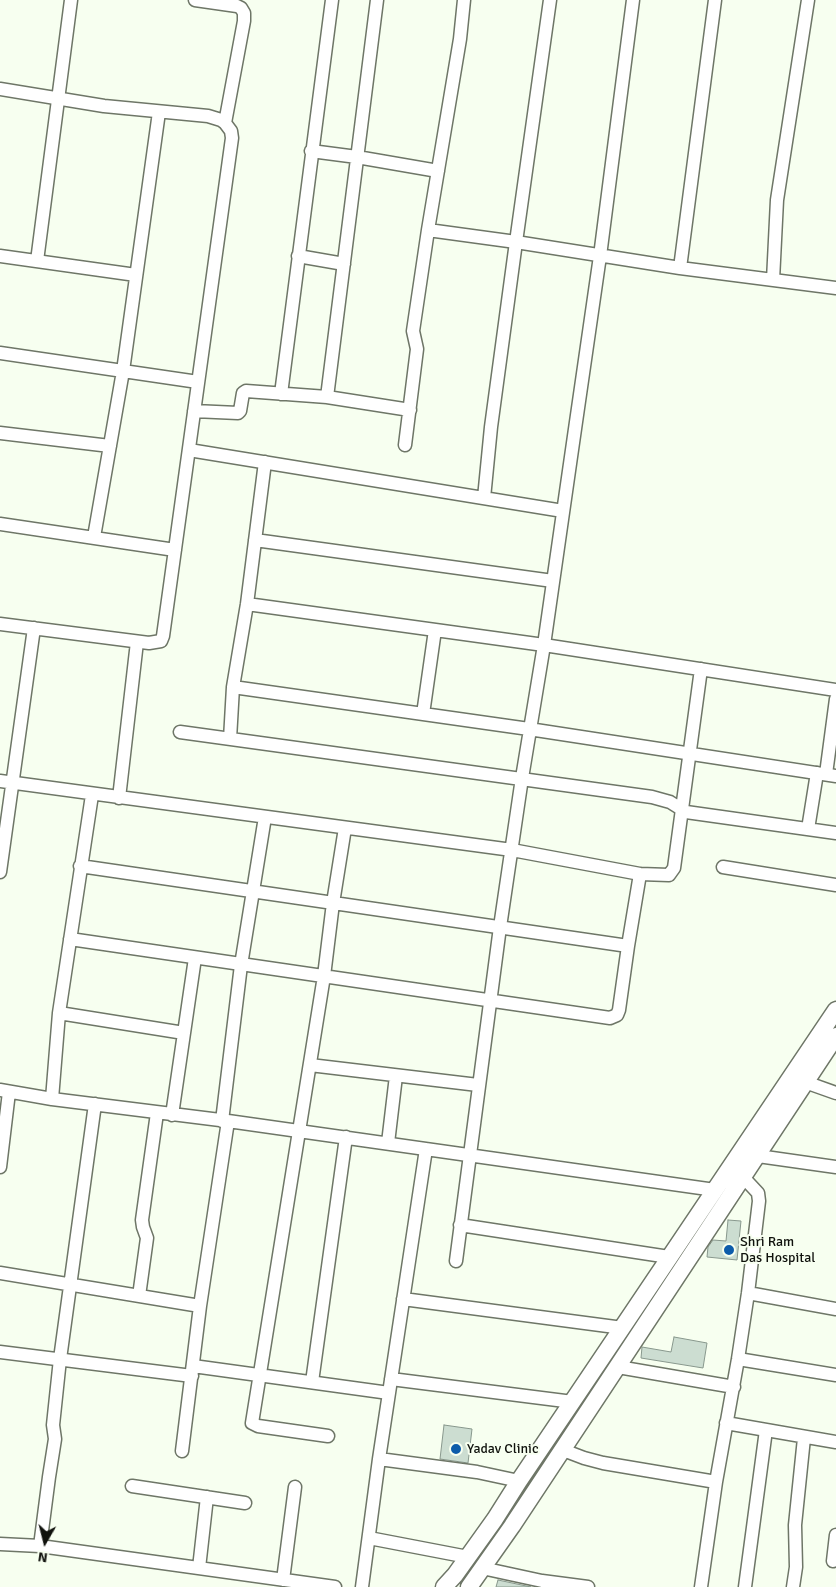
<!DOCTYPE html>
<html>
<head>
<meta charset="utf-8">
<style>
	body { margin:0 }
	#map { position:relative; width:836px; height:1587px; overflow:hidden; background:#f7fff0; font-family:Signika,sans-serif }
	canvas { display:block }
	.north { position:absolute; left:20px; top:1517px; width:50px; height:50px; -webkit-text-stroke:4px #f7fff0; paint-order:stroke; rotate:188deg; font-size:14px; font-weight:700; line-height:20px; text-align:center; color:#10120d }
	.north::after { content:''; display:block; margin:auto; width:18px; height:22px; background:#10120d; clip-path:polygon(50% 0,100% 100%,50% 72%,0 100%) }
</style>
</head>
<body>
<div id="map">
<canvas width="836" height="1587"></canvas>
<div class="north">N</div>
</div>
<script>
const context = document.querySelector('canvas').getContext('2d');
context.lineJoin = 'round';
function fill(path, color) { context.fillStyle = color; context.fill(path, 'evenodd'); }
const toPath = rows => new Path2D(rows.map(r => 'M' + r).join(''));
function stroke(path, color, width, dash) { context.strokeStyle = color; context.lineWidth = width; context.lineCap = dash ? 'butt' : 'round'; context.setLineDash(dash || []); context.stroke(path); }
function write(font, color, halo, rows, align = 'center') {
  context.font = font + ' Signika,sans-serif'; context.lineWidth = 4; context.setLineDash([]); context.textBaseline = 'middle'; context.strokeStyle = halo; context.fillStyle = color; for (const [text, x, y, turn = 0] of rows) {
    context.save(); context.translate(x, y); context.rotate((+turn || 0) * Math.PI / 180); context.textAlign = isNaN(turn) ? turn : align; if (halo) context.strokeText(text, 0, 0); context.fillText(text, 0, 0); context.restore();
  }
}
const building = toPath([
	[728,1220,741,1221,737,1260,707,1257,708,1247,713,1240,726,1241,728,1220],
	[674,1337,707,1343,703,1368,641,1358,642,1347,671,1352,674,1337],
	[444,1425,472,1429,468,1463,440,1459,444,1425],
	[498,1580,531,1587,496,1587,498,1580]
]);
fill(building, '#ccddd1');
stroke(building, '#88988d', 1);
const minor = toPath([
	[195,0,237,6,241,8,244,13,244,21,225,123],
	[0,89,104,106,208,116,221,120,225,123,231,131,232,138,163,636,161,641,149,643,0,624],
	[311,151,357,157,438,171],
	[428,230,516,242,680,268,836,288],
	[0,256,136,275],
	[298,256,344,264],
	[37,261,71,0],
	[680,268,715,0],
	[773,280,777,200,808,0],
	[0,353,198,382],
	[281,394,332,0],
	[327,397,377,0],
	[194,411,238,413,240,411,243,393,246,391,327,397,410,410],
	[0,433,110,446],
	[405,445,417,349,413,331,428,230,460,39,464,0],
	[189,450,563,511],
	[484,498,491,427,516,242,550,0],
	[0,524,175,550],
	[94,537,123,371,159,112],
	[255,540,553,581],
	[247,604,544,645,836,690],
	[233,687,529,729,836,776],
	[423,714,435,630],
	[180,732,652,797,670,802,686,812,836,833],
	[230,739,233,687,247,604,265,462],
	[826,774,836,699],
	[0,781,512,850,640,874,669,875,674,868,701,669],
	[119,798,137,642],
	[808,829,817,773],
	[80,866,628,946],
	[723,867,836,885],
	[0,872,34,628],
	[70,939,610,1018,617,1015,619,1010,628,946,640,874],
	[59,1013,184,1033],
	[310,1065,478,1085],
	[799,1078,805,1082,836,1093],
	[0,1090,52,1099,228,1121,715,1190],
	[52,1099,59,1013,92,795],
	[172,1115,195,958],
	[222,1121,241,965,265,817],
	[388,1143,396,1076],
	[758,1156,836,1167],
	[0,1167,9,1092],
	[460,1225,669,1257],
	[456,1261,500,927,522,778,544,645,576,422,600,256,633,0],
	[0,1273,200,1306],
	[748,1293,836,1309],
	[139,1296,147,1238,143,1227,142,1220,157,1113],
	[403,1299,623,1328],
	[0,1352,192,1376],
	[738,1359,836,1375],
	[193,1366,389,1393],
	[618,1367,734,1387],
	[391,1379,573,1402],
	[312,1382,346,1137],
	[726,1423,836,1442],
	[328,1436,258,1426,252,1423,324,976,333,903,345,828],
	[563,1450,584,1458,603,1463,716,1482],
	[182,1451,200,1306,228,1121],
	[379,1459,477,1472,519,1481],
	[132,1486,245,1503],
	[369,1538,468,1557],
	[0,1544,40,1546,335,1587],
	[40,1546,49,1477,55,1439,53,1425,60,1359,95,1104],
	[833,1561,836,1535],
	[199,1568,207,1497],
	[482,1568,542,1581,588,1587],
	[283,1580,295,1487],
	[362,1587,379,1459,426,1149],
	[701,1587,716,1482,738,1359,748,1293,759,1201,758,1193,744,1178],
	[745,1587,766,1430],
	[793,1587,796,1567,795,1525,804,1438]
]);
const major = toPath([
	[444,1587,455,1575,495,1519,519,1481,836,1010],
	[469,1587,512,1526,836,1036]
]);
stroke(minor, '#6e7667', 15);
stroke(major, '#6e7667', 19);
stroke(minor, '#fff', 12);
stroke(major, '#fff', 16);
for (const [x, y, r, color] of [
	[729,1250,6,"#0d5caa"],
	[456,1449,6,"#0d5caa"]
]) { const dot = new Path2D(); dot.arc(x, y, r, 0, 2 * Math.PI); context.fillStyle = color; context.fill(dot); stroke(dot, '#f7fff0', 2); }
write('14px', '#10120d', '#f7fff0', [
	["Shri Ram",740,1242],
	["Das Hospital",740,1258],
	["Yadav Clinic",467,1449]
], 'left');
</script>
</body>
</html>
